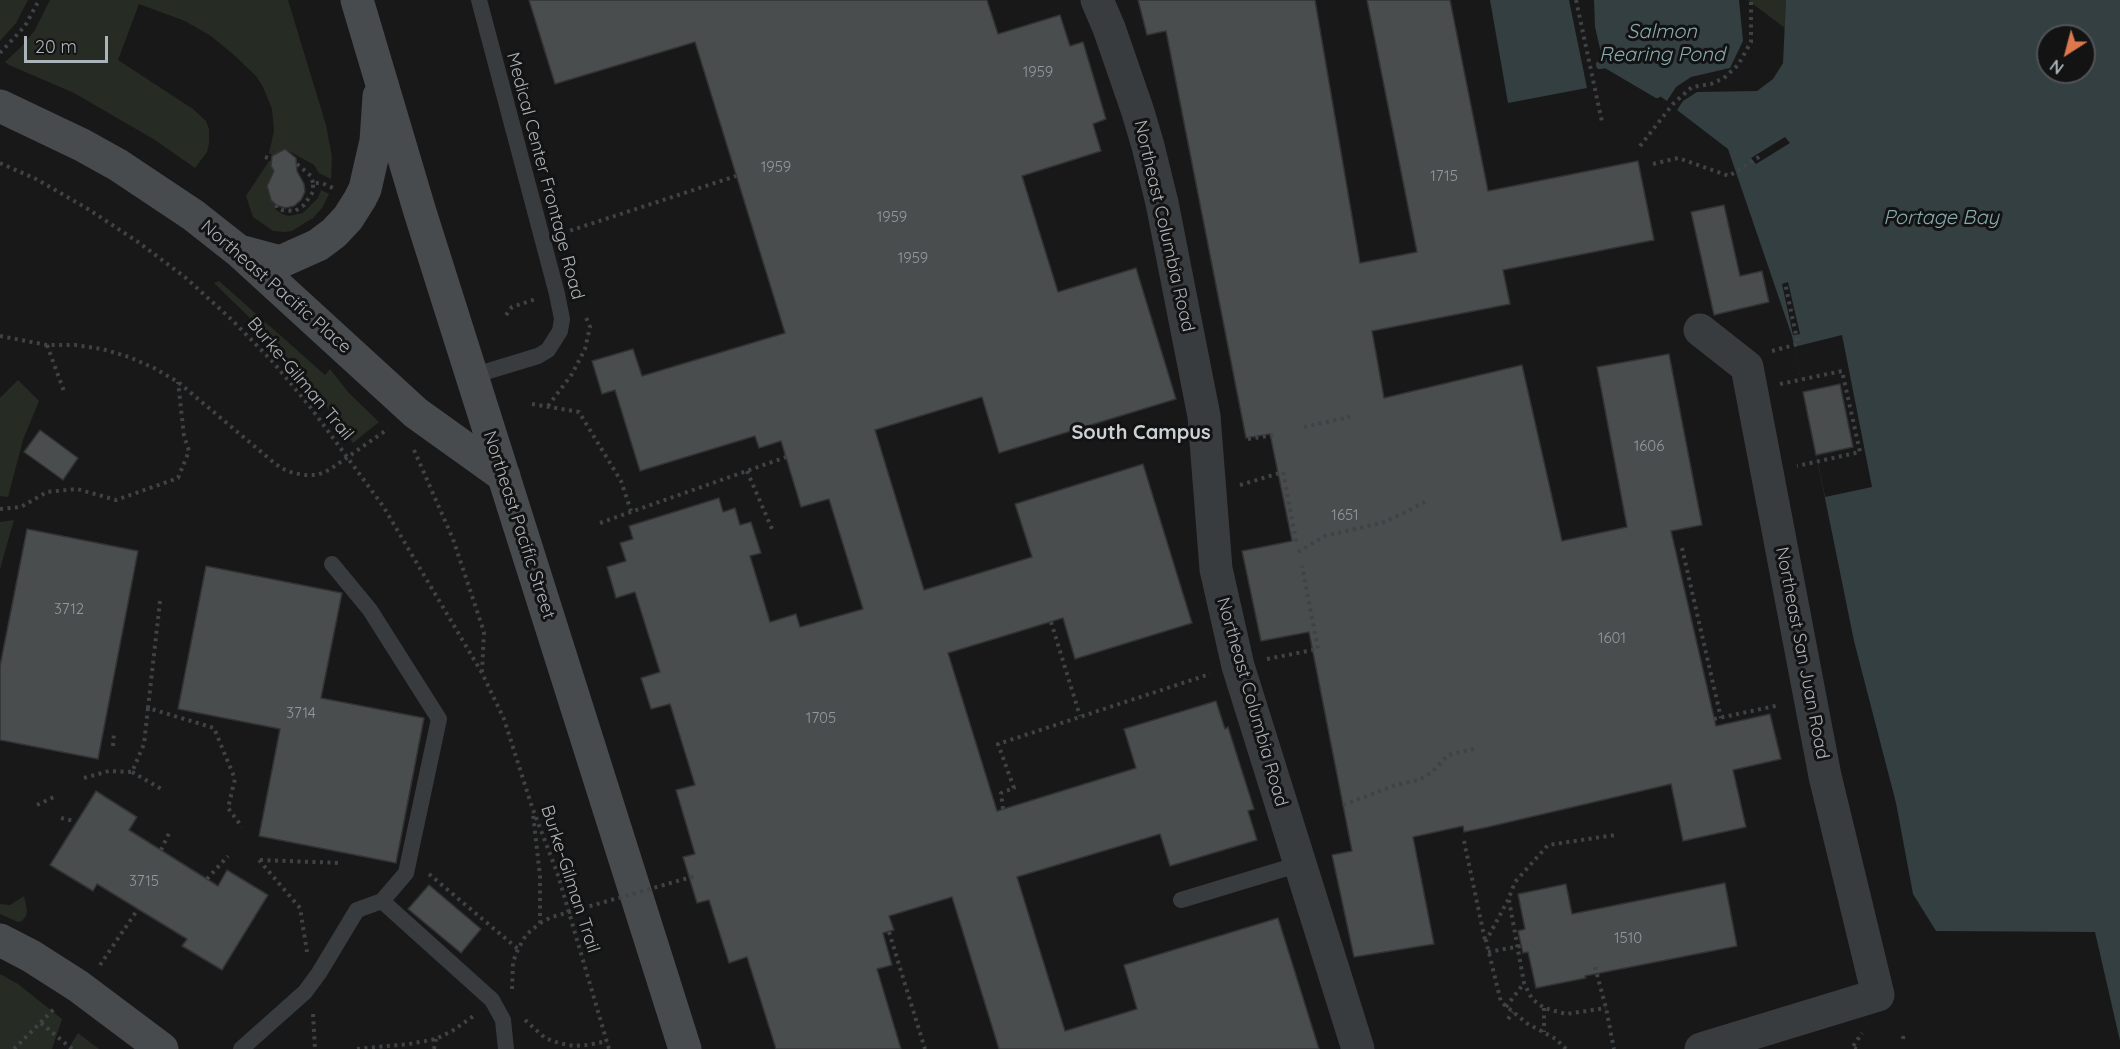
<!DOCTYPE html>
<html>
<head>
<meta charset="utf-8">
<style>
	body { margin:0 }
	#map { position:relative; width:2120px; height:1049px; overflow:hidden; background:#181819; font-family:Quicksand,sans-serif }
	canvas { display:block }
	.north { position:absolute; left:2036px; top:24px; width:60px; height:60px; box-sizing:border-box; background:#131314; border:2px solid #505356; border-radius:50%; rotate:216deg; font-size:16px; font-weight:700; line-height:24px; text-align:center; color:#abb4b8 }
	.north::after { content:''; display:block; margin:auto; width:21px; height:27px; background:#dd774c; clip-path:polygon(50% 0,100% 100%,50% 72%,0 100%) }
	.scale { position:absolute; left:24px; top:36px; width:84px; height:27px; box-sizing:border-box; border:3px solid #abb4b8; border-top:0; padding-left:8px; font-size:18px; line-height:21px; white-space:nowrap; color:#abb4b8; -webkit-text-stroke:4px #131314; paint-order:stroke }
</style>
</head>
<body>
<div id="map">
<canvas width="2120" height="1049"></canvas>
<div class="north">N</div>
<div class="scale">20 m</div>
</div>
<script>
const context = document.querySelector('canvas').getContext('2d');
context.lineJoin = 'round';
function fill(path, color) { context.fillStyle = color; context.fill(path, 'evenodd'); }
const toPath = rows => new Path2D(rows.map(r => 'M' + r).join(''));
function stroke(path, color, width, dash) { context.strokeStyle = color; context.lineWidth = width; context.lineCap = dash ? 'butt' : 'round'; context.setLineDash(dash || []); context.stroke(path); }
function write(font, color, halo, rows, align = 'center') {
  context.font = font + ' Quicksand,sans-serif'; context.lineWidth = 6; context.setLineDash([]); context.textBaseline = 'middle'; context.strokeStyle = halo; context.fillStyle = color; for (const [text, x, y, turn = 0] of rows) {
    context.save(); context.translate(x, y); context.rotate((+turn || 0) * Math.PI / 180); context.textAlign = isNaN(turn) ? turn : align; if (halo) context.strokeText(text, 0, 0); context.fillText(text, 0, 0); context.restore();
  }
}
fill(toPath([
	[0,0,28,0,16,23,0,41],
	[50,0,288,0,326,125,332,157,331,179,319,173,314,165,289,151,282,151,274,156,269,153,274,131,272,109,263,87,256,76,235,56,211,36,185,21,139,4,118,60,193,109,206,121,209,129,209,144,207,152,195,168,155,140,74,93,9,65,5,62,22,46,35,30],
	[1748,0,1786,0,1785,28,1749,1],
	[269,161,272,161,274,172,267,186,268,193,274,203,275,209,282,214,289,216,303,213,318,198,321,190,329,194,322,208,313,218,292,231,284,232,273,231,253,217,246,196],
	[219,281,325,375,330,369,349,393,379,422,353,443,311,385,255,323,214,283],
	[18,380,39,401,23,440,8,497,0,496,0,398],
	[14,520,5,551,0,570,0,522],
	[24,896,27,910,26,916,22,921,18,922,0,914,0,904,10,905],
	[0,974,18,984,62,1019,52,1049,0,1049],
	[78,1033,99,1049,68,1049]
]), '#262b24');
fill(toPath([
	[1490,0,1569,0,1587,88,1508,103],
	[1594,0,1739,0,1743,41,1730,68,1691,77,1676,87,1667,101,1602,57,1595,27],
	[1786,0,2120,0,2120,1041,2095,932,1936,931,1913,894,1896,803,1854,641,1792,336,1728,149,1677,110,1683,101,1697,92,1757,91,1773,79,1783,63],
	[2048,36,2084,36,2084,72,2048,72]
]), '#333f41');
fill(toPath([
	[1785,137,1790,143,1756,164,1751,158],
	[1788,282,1800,334,1793,335,1782,284],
	[1842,335,1872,487,1825,497,1794,347]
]), '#181819');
stroke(toPath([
	[1600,65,1606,64,1657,94]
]), '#333f41', 8);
const building = toPath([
	[529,0,987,0,998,34,1060,15,1070,46,1083,42,1106,119,1093,124,1101,151,1022,176,1058,292,1136,268,1176,399,999,453,982,397,875,430,924,590,1032,557,1015,504,1143,464,1192,623,1075,659,1063,618,948,653,997,811,1136,768,1124,729,1216,701,1225,729,1228,727,1254,809,1248,811,1257,840,1170,866,1160,834,1017,877,1065,1031,1137,1009,1124,965,1278,918,1319,1049,999,1049,952,897,889,916,894,930,883,933,892,965,877,969,901,1049,776,1049,747,957,729,963,709,900,697,903,683,857,695,854,676,790,695,785,670,704,651,709,641,678,660,672,635,592,616,598,607,567,626,561,620,543,633,539,629,526,719,498,723,512,735,508,740,525,751,522,761,553,750,556,770,622,796,614,800,627,863,609,829,499,801,507,781,441,759,448,755,436,640,471,615,390,602,394,592,361,633,349,642,376,785,333,695,42,555,84,529,0],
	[1138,0,1315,0,1360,263,1417,252,1367,0,1450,0,1488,191,1638,161,1654,240,1503,270,1510,304,1372,331,1384,398,1522,365,1562,541,1627,527,1597,367,1669,354,1702,525,1671,531,1716,726,1770,714,1781,759,1733,770,1746,827,1683,841,1671,784,1488,827,1464,832,1463,826,1413,837,1434,944,1354,957,1332,855,1352,851,1309,632,1261,641,1242,551,1292,541,1270,434,1246,438,1166,31,1147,35,1138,0],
	[285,149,296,158,297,171,304,184,305,192,301,200,294,206,285,208,276,205,271,200,267,186,274,171,271,166,272,156,285,149],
	[1724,205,1740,276,1762,271,1769,302,1714,315,1691,212,1724,205],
	[1840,384,1853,447,1816,455,1803,392,1840,384],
	[40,430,78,458,63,480,24,452,40,430],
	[27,529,138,551,98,759,0,740,0,666,27,529],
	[206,566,342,593,321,698,424,718,396,863,259,836,280,729,178,709,206,566],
	[96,791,137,817,129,830,218,886,227,870,268,895,222,970,182,946,187,939,97,884,93,891,50,865,96,791],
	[1725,883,1737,946,1585,976,1586,978,1536,988,1528,952,1523,953,1518,931,1525,929,1518,894,1566,884,1572,914,1725,883],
	[429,885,481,929,461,953,408,909,429,885]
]);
fill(building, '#4a4d4e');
stroke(building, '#323335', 1.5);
stroke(toPath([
	[1576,0,1602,122],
	[0,53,25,26,39,0],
	[1640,146,1673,104,1692,87,1711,84,1724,78,1738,65,1751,42,1751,0],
	[265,157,272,159],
	[0,163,36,179,88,209,138,242,186,278,231,319,273,362,311,408,383,506,482,673,504,719,532,807,558,875,609,1049],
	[297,164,311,176,313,183],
	[1653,164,1678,158,1729,176,1762,155],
	[276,205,277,208,282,210,295,211,304,205,313,192,313,183,322,183,333,188],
	[563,233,736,176],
	[506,315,512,307,536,299],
	[0,336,47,345,75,345,102,349,129,357,154,368,178,382,272,461,281,468,293,473,305,475,317,475,329,470,388,429],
	[47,345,65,394],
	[1772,351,1798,344,1785,283],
	[1780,384,1842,371,1860,452,1797,466],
	[532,404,579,412,621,481,631,511],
	[548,406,572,374,585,349,590,327,585,315],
	[1304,427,1350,417],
	[1248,439,1274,435],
	[414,450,453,539,484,632,482,672],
	[747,471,772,529],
	[1240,485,1283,472,1297,546],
	[0,509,21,507,47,492,77,489,116,500,178,478,189,451,184,436,178,382],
	[600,523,786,457],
	[1682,548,1721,718],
	[1298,552,1325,536,1385,522,1425,502],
	[160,601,148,708,214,728,235,779,228,808,242,827],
	[1051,622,1080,716],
	[1267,659,1318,649,1302,566],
	[1714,719,1780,705],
	[113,746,114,733],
	[132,772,163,790],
	[84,778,109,771,132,772,144,744,148,708],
	[37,805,56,796],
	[1343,805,1396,785,1419,780,1432,772,1448,755,1474,749],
	[1003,809,1001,793,1014,788,998,744,1210,674],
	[61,818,74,821],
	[1464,841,1485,940],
	[161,850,170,831],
	[259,860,300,908,307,952],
	[260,860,341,863],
	[429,874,518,949],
	[207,879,228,856],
	[1509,900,1524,983,1532,999,1544,1008,1566,1014,1606,1008],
	[889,932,925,1049],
	[1488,952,1521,946],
	[100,965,138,909],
	[1595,967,1606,1008,1614,1049],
	[512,989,513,962,518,949,526,935,540,923,540,876,533,814],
	[1506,1007,1524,983],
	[1544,1008,1544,1032],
	[313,1014,315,1049],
	[1508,1019,1513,1012],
	[525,1020,545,1038,559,1043,574,1046,588,1045,607,1041],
	[41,1023,72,1049],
	[1903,1039,1904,1032],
	[14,1049,56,1007],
	[357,1049,409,1044,436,1039,452,1031,475,1015],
	[434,1049,436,1039],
	[1566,1049,1556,1039,1528,1024,1501,1002,1486,941,1508,900,1515,882,1548,845,1615,835],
	[1857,1049,1852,1048,1862,1033]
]), '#3f4345', 4, [3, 4.5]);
stroke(toPath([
	[472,376,538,356,548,350,560,331,562,319,557,294,479,0],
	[1181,900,1300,864],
	[382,901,492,1000,503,1020,506,1049],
	[241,1049,305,992,319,973,357,910,382,901,406,873,439,719,370,610,332,564]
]), '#393c3e', 16);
stroke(toPath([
	[1097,0,1109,28,1138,112,1148,146,1162,203,1204,416,1216,569,1238,666,1358,1049],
	[1700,330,1747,367,1825,776,1878,995,1701,1049]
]), '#393c3e', 33);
stroke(toPath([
	[357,0,420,212,685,1049],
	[0,106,82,145,118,165,193,215,240,252,416,413,504,476],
	[243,252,280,262,318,245,334,233,348,218,360,199,365,189,376,141,379,96],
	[0,940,31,956,78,986,162,1049]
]), '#474b4e', 33);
stroke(toPath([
	[540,923,552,917,695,876]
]), '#3f4345', 4, [3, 4.5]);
write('15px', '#939a9e', null, [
	["1959",1038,72],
	["1959",776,167],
	["1715",1444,176],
	["1959",892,217],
	["1959",913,258],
	["1606",1649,446],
	["1651",1345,515],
	["3712",69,609],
	["1601",1612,638],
	["3714",301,713],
	["1705",821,718],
	["3715",144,881],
	["1510",1628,938]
]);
write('18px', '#abb4b8', '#131314', [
	["Medical Center Frontage Road",545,176,75],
	["Northeast Columbia Road",1164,226,77],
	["Northeast Pacific Place",276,287,41],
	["Burke-Gilman Trail",300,379,50],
	["Northeast Pacific Street",519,525,72],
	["Northeast San Juan Road",1802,653,79],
	["Northeast Columbia Road",1252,702,74],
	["Burke-Gilman Trail",570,879,72]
]);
write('italic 20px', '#87aaae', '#131314', [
	["Salmon",1662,32],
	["Rearing Pond",1662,55],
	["Portage Bay",1941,218]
]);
write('bold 20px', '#ccd1d4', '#131314', [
	["South Campus",1141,433]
]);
</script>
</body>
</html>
